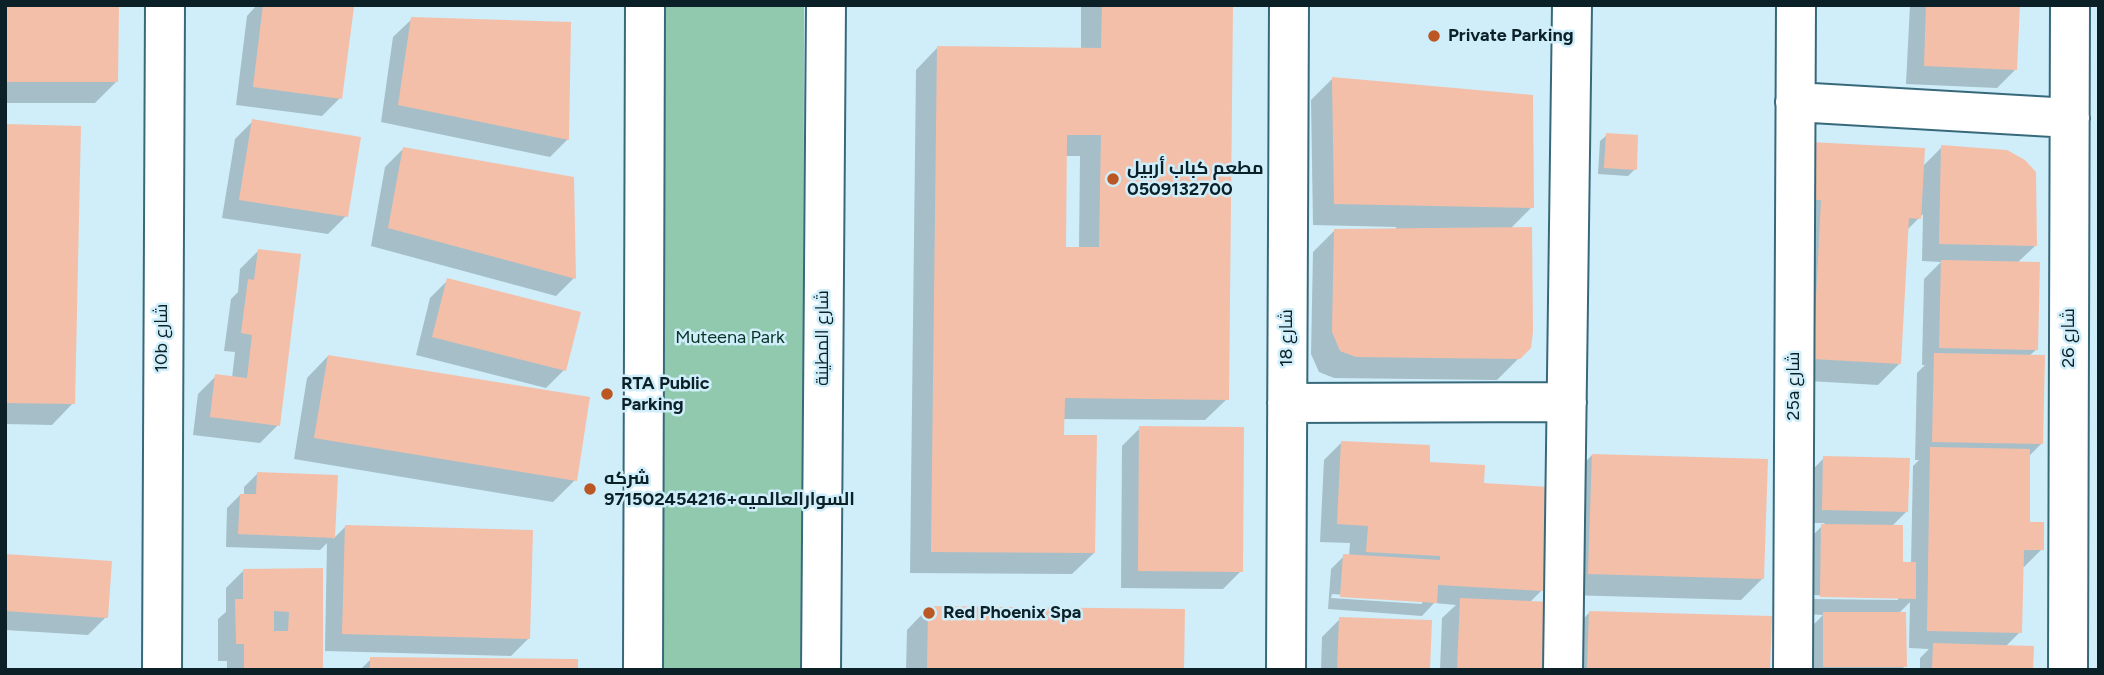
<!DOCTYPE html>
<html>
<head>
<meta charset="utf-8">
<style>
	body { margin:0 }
	#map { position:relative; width:2104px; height:675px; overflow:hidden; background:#cfeefa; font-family:Figtree,sans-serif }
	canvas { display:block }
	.frame { position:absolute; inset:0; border:7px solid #0b2027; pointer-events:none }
</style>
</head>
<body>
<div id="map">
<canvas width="2104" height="675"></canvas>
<div class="frame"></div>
</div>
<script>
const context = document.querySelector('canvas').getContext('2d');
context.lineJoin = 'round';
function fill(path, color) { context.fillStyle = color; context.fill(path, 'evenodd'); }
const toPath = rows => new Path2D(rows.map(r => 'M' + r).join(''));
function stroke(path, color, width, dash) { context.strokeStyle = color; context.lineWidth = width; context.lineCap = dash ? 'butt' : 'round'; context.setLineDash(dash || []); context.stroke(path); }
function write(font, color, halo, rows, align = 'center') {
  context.font = font + ' Figtree,Cairo,sans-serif'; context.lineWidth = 5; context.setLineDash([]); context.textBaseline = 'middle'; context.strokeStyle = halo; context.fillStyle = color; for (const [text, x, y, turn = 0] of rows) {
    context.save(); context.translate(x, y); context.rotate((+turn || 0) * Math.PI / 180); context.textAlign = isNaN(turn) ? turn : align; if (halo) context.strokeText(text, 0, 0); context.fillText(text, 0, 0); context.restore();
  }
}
fill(toPath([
	[656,5,804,5,803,670,655,670]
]), '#90c9ae');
fill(toPath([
	[5,5,117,81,95,103,5,103],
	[257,5,326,5,352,8,340,98,322,116,236,105,247,16],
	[1081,5,1232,5,1227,399,1205,420,1062,419,1062,436,1094,553,1072,574,910,573,916,70,937,48,1081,49],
	[1065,156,1080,156,1079,249,1064,249],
	[1910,5,2018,5,2015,70,1997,88,1906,84],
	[412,19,568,139,550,157,381,122,393,37],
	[1333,78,1532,207,1510,229,1529,348,1497,380,1334,378,1319,372,1311,354,1313,252,1335,230,1396,230,1396,227,1313,225,1311,100],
	[253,121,346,216,328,234,222,218,235,139],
	[5,125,73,403,52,425,5,424],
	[1607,135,1635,169,1628,176,1598,174,1600,141],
	[1942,147,2035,246,2017,263,2037,349,2029,356,2042,443,2029,456,2028,524,2042,549,2024,567,2022,567,2020,632,2005,647,2031,670,1920,670,1920,658,1929,649,1909,648,1910,602,1898,614,1905,666,1901,670,1810,670,1811,627,1823,615,1803,614,1804,544,1825,523,1810,523,1811,471,1824,458,1906,512,1891,527,1901,564,1911,564,1913,466,1919,460,1915,460,1917,373,1925,365,1922,365,1924,279,1941,262,1922,261,1923,214,1906,231,1900,363,1878,385,1792,380,1789,166,1922,167],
	[1811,595,1898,597,1898,600,1811,599],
	[403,149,574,278,556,296,371,246,385,167],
	[258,251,278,425,260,443,193,435,198,394,216,376,232,378,235,352,224,351,231,299,238,292,240,269],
	[448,280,564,370,546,388,416,355,430,298],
	[328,356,575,480,553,502,294,459,307,378],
	[1140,428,1241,571,1223,589,1121,588,1122,446],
	[1342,442,1428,464,1482,485,1542,590,1530,602,1547,670,1440,670,1442,618,1456,605,1434,603,1422,616,1328,609,1331,569,1344,556,1349,556,1350,543,1320,542,1324,460],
	[1332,594,1422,600,1422,604,1331,598],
	[1592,455,1763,578,1741,600,1567,595,1571,477],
	[257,474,336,477,333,539,345,527,529,638,511,656,325,651,327,543,320,550,226,547,227,508,240,495,244,496,244,487],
	[5,556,106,617,88,635,5,630],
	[244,570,321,570,321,670,227,670,227,661,218,661,218,619,226,612,226,588],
	[928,608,1183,670,906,670,907,630],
	[1590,612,1768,670,1567,670,1568,634],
	[1340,619,1429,670,1321,670,1322,637],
	[371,659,576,670,360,670]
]), '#0003');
fill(toPath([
	[5,5,119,5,118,82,5,82],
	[263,5,354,7,342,99,253,87],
	[1102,5,1233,5,1229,400,1065,398,1064,435,1097,435,1095,553,931,552,937,46,1101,48],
	[1067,135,1101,135,1099,247,1066,247],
	[1926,5,2020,5,2017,70,1924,66],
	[411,17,571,22,569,140,398,105],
	[1332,77,1533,95,1534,208,1334,204],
	[252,119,361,137,348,217,239,200],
	[5,124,81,126,75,404,5,403],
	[1606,133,1638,135,1637,170,1604,168],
	[1810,142,1925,148,1921,219,1909,218,1901,364,1813,359,1821,200,1807,199],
	[1941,145,2007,150,2025,160,2036,172,2037,246,1939,244],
	[403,147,574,177,576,279,388,228],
	[1532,227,1533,332,1531,348,1520,359,1356,357,1340,351,1332,332,1334,229],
	[258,249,301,254,280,426,210,417,215,374,247,378,252,335,241,333,248,279,254,280],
	[1941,260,2040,262,2038,350,1939,348],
	[447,278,581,312,566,371,432,337],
	[1934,353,2045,355,2043,444,1932,442],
	[328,355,590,397,577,481,314,438],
	[1139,426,1244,427,1243,572,1138,571],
	[1341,441,1430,445,1430,462,1485,465,1484,483,1549,487,1544,591,1438,585,1437,603,1340,597,1343,554,1440,560,1440,556,1366,552,1368,526,1337,524],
	[1930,447,2030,449,2030,522,2044,522,2044,550,2024,550,2022,633,1927,631],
	[1592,454,1768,459,1764,579,1588,574],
	[1823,456,1910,458,1908,512,1822,510],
	[257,472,338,475,335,538,238,534,240,494,256,494],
	[1821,524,1903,525,1903,562,1916,562,1916,599,1820,597],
	[345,525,533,530,530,639,342,634],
	[5,554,112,561,108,618,5,611],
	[323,568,323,670,244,670,244,644,236,644,235,599,243,599,243,569],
	[274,611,289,612,288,631,274,631],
	[1460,598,1552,602,1549,670,1457,670],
	[928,606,1185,609,1184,670,927,670],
	[1589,611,1772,616,1770,670,1587,670],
	[1823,612,1906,612,1907,667,1823,667],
	[1339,617,1432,620,1430,670,1337,670],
	[1933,643,2034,646,2033,670,1932,670],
	[370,657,578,659,578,670,370,670]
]), '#f4bfa9');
const minor = toPath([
	[1795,102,2070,118],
	[1287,403,1567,402],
	[162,670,165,5],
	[643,670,645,5],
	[821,670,826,5],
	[1286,670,1289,5],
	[1563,670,1572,5],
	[1793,670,1796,5],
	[2068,670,2070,5]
]);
stroke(minor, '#38697b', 42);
stroke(minor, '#fff', 38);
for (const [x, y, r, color] of [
	[1434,36,7,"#bb5724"],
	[1113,179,7,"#bb5724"],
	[607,394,7,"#bb5724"],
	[590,489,7,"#bb5724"],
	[929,613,7,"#bb5724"]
]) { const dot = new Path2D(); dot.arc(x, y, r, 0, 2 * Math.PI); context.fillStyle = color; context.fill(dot); stroke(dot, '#cfeefa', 2.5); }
write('bold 18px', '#0b2027', '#cfeefa', [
	["Private Parking",1448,36],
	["مطعم كباب أربيل",1127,169],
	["0509132700",1127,190],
	["RTA Public",621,384],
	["Parking",621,405],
	["شركه",604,479],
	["السوارالعالميه+971502454216",604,500],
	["Red Phoenix Spa",943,613]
], 'left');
write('18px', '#0b2027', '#cfeefa', [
	["10b شارع",162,338,-90],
	["شارع المطينة",823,338,-90],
	["شارع 18",1287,338,-90],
	["شارع 26",2069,338,-90],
	["25a شارع",1794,386,-90]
]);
write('18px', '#063424', '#cfeefa', [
	["Muteena Park",730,338]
]);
</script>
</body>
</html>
